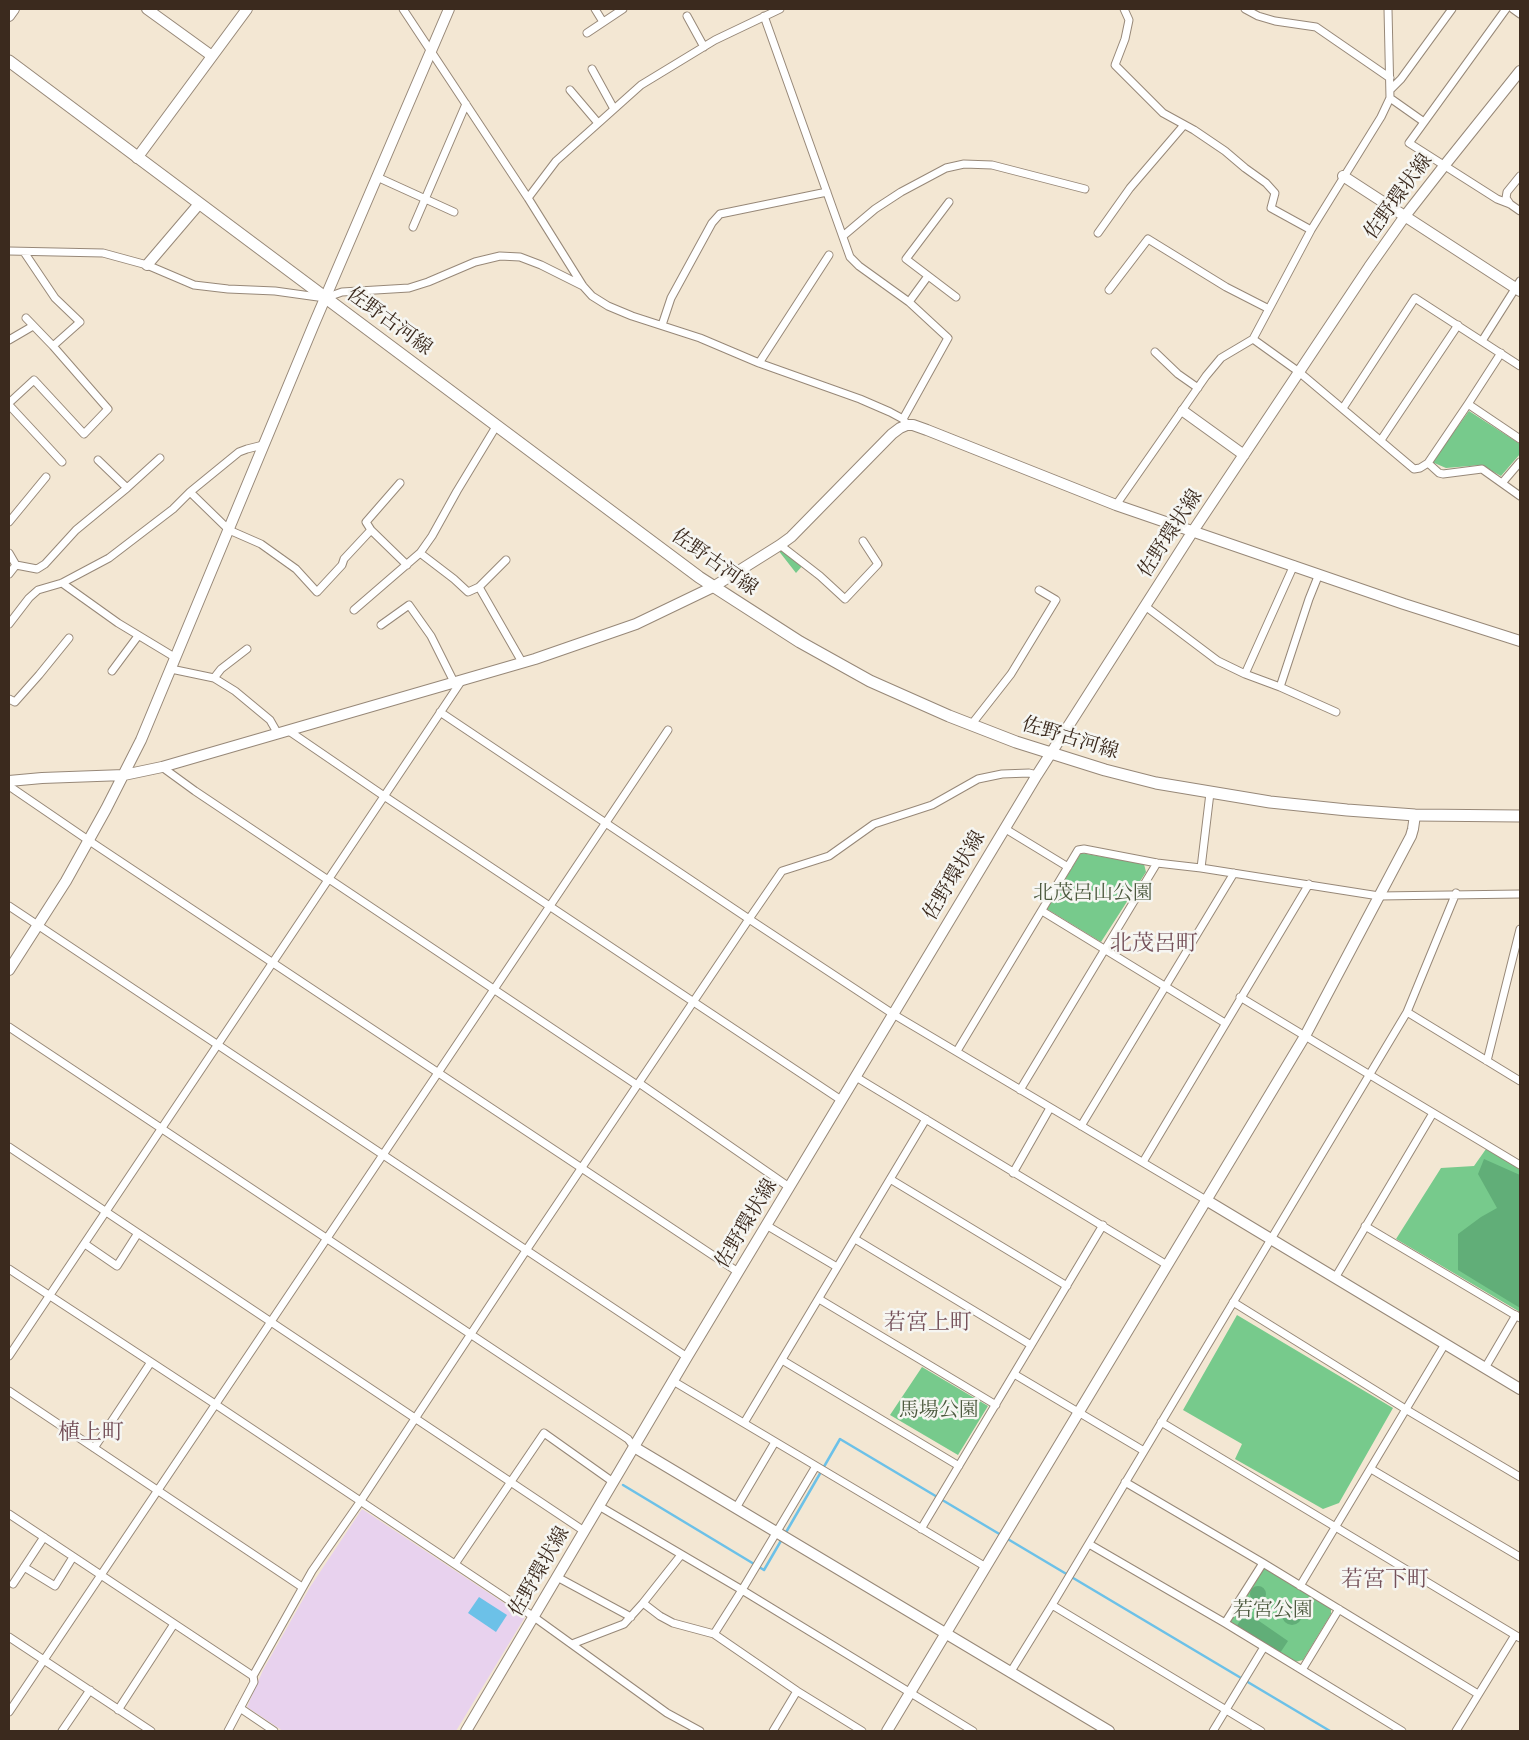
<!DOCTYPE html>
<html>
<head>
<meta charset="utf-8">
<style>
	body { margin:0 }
	#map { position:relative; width:1529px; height:1740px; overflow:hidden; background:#f3e7d3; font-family:Alegreya,serif }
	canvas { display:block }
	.frame { position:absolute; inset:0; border:10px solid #3b2a1e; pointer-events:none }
</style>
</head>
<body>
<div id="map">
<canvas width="1529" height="1740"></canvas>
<div class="frame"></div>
</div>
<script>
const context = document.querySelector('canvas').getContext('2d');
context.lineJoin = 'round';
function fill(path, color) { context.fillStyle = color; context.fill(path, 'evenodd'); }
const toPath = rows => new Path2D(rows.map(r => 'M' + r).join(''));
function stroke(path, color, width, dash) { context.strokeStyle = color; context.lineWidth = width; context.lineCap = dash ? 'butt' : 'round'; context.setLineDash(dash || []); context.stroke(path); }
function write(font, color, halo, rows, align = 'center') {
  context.font = font + ' Alegreya,"Noto Serif JP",serif'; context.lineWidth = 5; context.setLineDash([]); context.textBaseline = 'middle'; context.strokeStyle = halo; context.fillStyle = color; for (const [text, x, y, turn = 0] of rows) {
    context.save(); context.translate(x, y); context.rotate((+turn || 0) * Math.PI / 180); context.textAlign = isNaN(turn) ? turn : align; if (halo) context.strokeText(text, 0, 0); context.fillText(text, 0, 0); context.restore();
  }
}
fill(toPath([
	[362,1509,525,1617,456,1731,283,1731,247,1707,263,1670,310,1587]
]), '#e8d2ee');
fill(toPath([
	[1469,411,1520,444,1520,454,1501,476,1481,465,1446,468,1432,462],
	[778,550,784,550,803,565,796,573],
	[1081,853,1144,864,1146,872,1101,942,1047,909],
	[1486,1149,1520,1169,1520,1312,1396,1239,1441,1168,1474,1166],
	[1237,1315,1393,1408,1339,1503,1323,1509,1235,1459,1242,1444,1183,1410],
	[922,1367,988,1406,958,1455,890,1415],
	[1263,1565,1331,1607,1331,1614,1303,1660,1295,1662,1227,1622]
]), '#77ca8c');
fill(toPath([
	[1484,1159,1520,1175,1520,1308,1458,1270,1458,1234,1481,1217,1497,1208,1478,1174],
	'1250 1594a8 8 0 1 1 16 0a8 8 0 1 1-16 0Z',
	'1282 1615a10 10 0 1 1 20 0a10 10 0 1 1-20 0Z',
	[1246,1612,1288,1641,1278,1656,1236,1627]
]), '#61ae78');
fill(toPath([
	[479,1597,507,1615,496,1632,468,1613]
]), '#6cc1e8');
stroke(toPath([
	[623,1485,764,1570,782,1539],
	[785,1534,840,1439,1001,1535],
	[1006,1538,1330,1731]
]), '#6cc1e8', 2.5);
const street = toPath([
	[403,9,528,198,583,286,592,296,608,306,632,316,700,338,759,363,860,399,890,412,903,419,907,425],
	[595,9,603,22],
	[1124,9,1129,20,1125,39,1115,65,1163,113,1194,130,1225,151,1245,168,1266,183,1275,193,1271,208,1311,230],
	[1245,9,1258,16,1275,21,1316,27,1390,78],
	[1506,9,1409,143,1497,199,1510,204,1520,211],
	[1513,9,1520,14],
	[687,16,704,47],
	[764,16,850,257,859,266,909,302,948,338,903,419],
	[587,33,623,9],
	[592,69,614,109],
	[570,90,598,123],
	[1390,90,1401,79,1452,9],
	[1390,98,1424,122],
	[377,177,454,212],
	[528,198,556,161,641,85,715,40,780,9],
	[949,202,906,259,956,297],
	[1510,204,1506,198,1507,192,1520,176],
	[413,227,466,104],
	[1098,233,1130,188,1184,125],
	[843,236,875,209,901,192,946,168,964,164,992,165,1085,189],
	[9,251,103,253,147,265,194,285,228,289,275,291,325,298,342,292,409,288,428,282,475,262,500,256,520,257,541,265,583,286],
	[24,252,55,298,80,322,53,346],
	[1109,290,1148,239,1226,287,1269,309],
	[909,302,928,276],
	[662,325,671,298,712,223,720,214,827,192],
	[1253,339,1299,372,1414,469,1420,468,1428,463,1468,404,1501,353],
	[9,340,33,326],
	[1482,341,1520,281],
	[1155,352,1178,374,1198,388],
	[759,363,829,255],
	[9,403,34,380,84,434,108,409,53,346,26,318],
	[1468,404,1520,439],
	[9,405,62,462],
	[1343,408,1415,298,1520,366],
	[1381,440,1458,325],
	[98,460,127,488],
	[1428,463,1439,473,1443,474,1482,469,1520,496],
	[400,483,366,522,371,530,407,565],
	[1502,483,1520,462],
	[190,492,229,530,261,544,296,569,317,592,342,565,344,559,371,530],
	[1116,505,1206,376,1221,358,1253,339,1311,230,1381,117,1390,98,1388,9],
	[9,522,46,477],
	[780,545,820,576,845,599,878,564,863,541],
	[9,553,16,565,9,574],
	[420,553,454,579,468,592,479,587,506,560],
	[16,565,37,569,45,564,76,530,127,488,160,458],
	[62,583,118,623,176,658],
	[479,587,522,662],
	[1145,606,1218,661,1245,674,1280,687,1336,712],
	[354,610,420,553,432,536,457,491,497,425],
	[9,624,29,598,38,590,62,583,109,558,173,509,190,492,239,452,247,449,263,445],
	[381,625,409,605,431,636,454,682],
	[171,669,214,678,235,691,270,720,278,734],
	[112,671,138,636],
	[1245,674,1294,565],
	[214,678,221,669,247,649],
	[1280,687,1309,599,1319,574],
	[9,699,15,702,39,675,69,638],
	[440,712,749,919,782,871,829,856,874,824,932,805,978,779,1002,774,1029,773,1037,775],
	[971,725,1011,674,1056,600,1039,590],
	[289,731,384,796,841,1100],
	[162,767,195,791,328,880],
	[9,786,88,840,738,1272],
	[1004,828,1068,867],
	[1201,868,1210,793],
	[329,879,637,1085],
	[9,906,687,1357],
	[1042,911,1225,1023],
	[1240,997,1520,1165],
	[1407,1012,1520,1081],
	[9,1027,628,1439,634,1447],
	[957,1051,1078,850,1084,849,1157,863,1201,868,1379,896,1520,894],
	[1487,1061,1520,929],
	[856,1077,1167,1265],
	[639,1083,789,1187],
	[1020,1090,1157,863],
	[1081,1126,1234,873],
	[9,1147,584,1531],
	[1143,1162,1309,884],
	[1013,1173,1050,1108],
	[890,1179,1067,1286],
	[766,1225,837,1267],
	[1365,1226,1520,1318],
	[855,1239,1031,1345],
	[85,1244,117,1266,138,1233],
	[9,1269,215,1404,534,1617,667,1713,700,1731],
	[1335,1278,1433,1113],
	[819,1299,996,1405],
	[1233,1302,1407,1410,1520,1477],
	[9,1356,462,680],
	[782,1360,959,1466],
	[1485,1368,1516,1315],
	[1014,1374,1144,1451],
	[673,1381,986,1567],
	[9,1391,302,1587],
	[1161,1422,1520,1638],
	[744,1423,926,1119],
	[94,1448,151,1362],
	[1371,1469,1520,1557],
	[1125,1482,1263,1563,1478,1694],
	[599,1506,742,1590,973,1731],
	[736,1508,775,1442],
	[9,1514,253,1676],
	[921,1529,1103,1225],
	[1089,1544,1225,1623,1402,1731],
	[455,1564,544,1433,613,1482],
	[24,1567,55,1586,73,1557],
	[557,1577,631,1617],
	[13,1584,44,1537],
	[1300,1586,1445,1344],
	[643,1603,681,1555],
	[1052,1605,1261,1731],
	[1225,1623,1263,1563],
	[714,1634,742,1590,816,1466],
	[9,1637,151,1731],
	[572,1644,624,1624,643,1603,660,1616,673,1623,714,1634,797,1691,862,1731],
	[1302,1670,1339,1609],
	[1010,1673,1052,1605,1407,1012,1456,893],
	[240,1708,274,1731],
	[118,1710,174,1624],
	[9,1712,668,730],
	[62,1731,90,1690],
	[228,1731,254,1682,253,1676,312,1571,360,1502,527,1249,749,919,893,1014,1206,1200],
	[773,1731,797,1691],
	[1213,1731,1264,1647],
	[1456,1731,1515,1635]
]);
const secondary = toPath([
	[147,9,212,56],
	[9,16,14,9],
	[137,158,247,9],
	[1343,176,1520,291],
	[147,265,199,204],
	[1183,411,1244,455],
	[9,781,42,778,124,775,162,767,535,659,636,624,713,587,780,545,791,537,892,434,900,428,907,425,913,425,927,430,1116,505,1404,604,1520,641],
	[9,970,66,881,106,809,141,740,314,324,449,9],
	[1206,1200,1520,1389],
	[634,1447,1109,1731],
	[466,1731,687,1357,1037,775,1193,531,1369,267,1405,216,1444,166,1520,71],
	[887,1731,1305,1036,1411,836,1413,829,1415,815]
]);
const primary = toPath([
	[9,61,699,577,800,642,870,681,949,716,1016,742,1105,770,1156,783,1270,802,1347,810,1415,815,1520,816]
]);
stroke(street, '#978878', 9);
stroke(secondary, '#978878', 12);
stroke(primary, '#978878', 13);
stroke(street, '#fff', 7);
stroke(secondary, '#fff', 10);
stroke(primary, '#fff', 11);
write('20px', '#3b2a1e', '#f6f6f2', [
	["佐野環状線",1399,197,-54],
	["佐野古河線",389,322,36],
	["佐野環状線",1171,534,-57],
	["佐野古河線",714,563,35],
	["佐野古河線",1070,739,17],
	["佐野環状線",955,876,-59],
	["佐野環状線",747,1224,-59],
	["佐野環状線",540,1572,-60]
]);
write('20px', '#4d5a3f', '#f6f6f2', [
	["北茂呂山公園",1093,894],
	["馬場公園",939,1411],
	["若宮公園",1273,1611]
]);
write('22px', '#75515a', '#f6f6f2', [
	["北茂呂町",1154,945],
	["若宮上町",928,1324],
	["植上町",91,1434],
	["若宮下町",1385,1581]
]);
</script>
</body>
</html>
